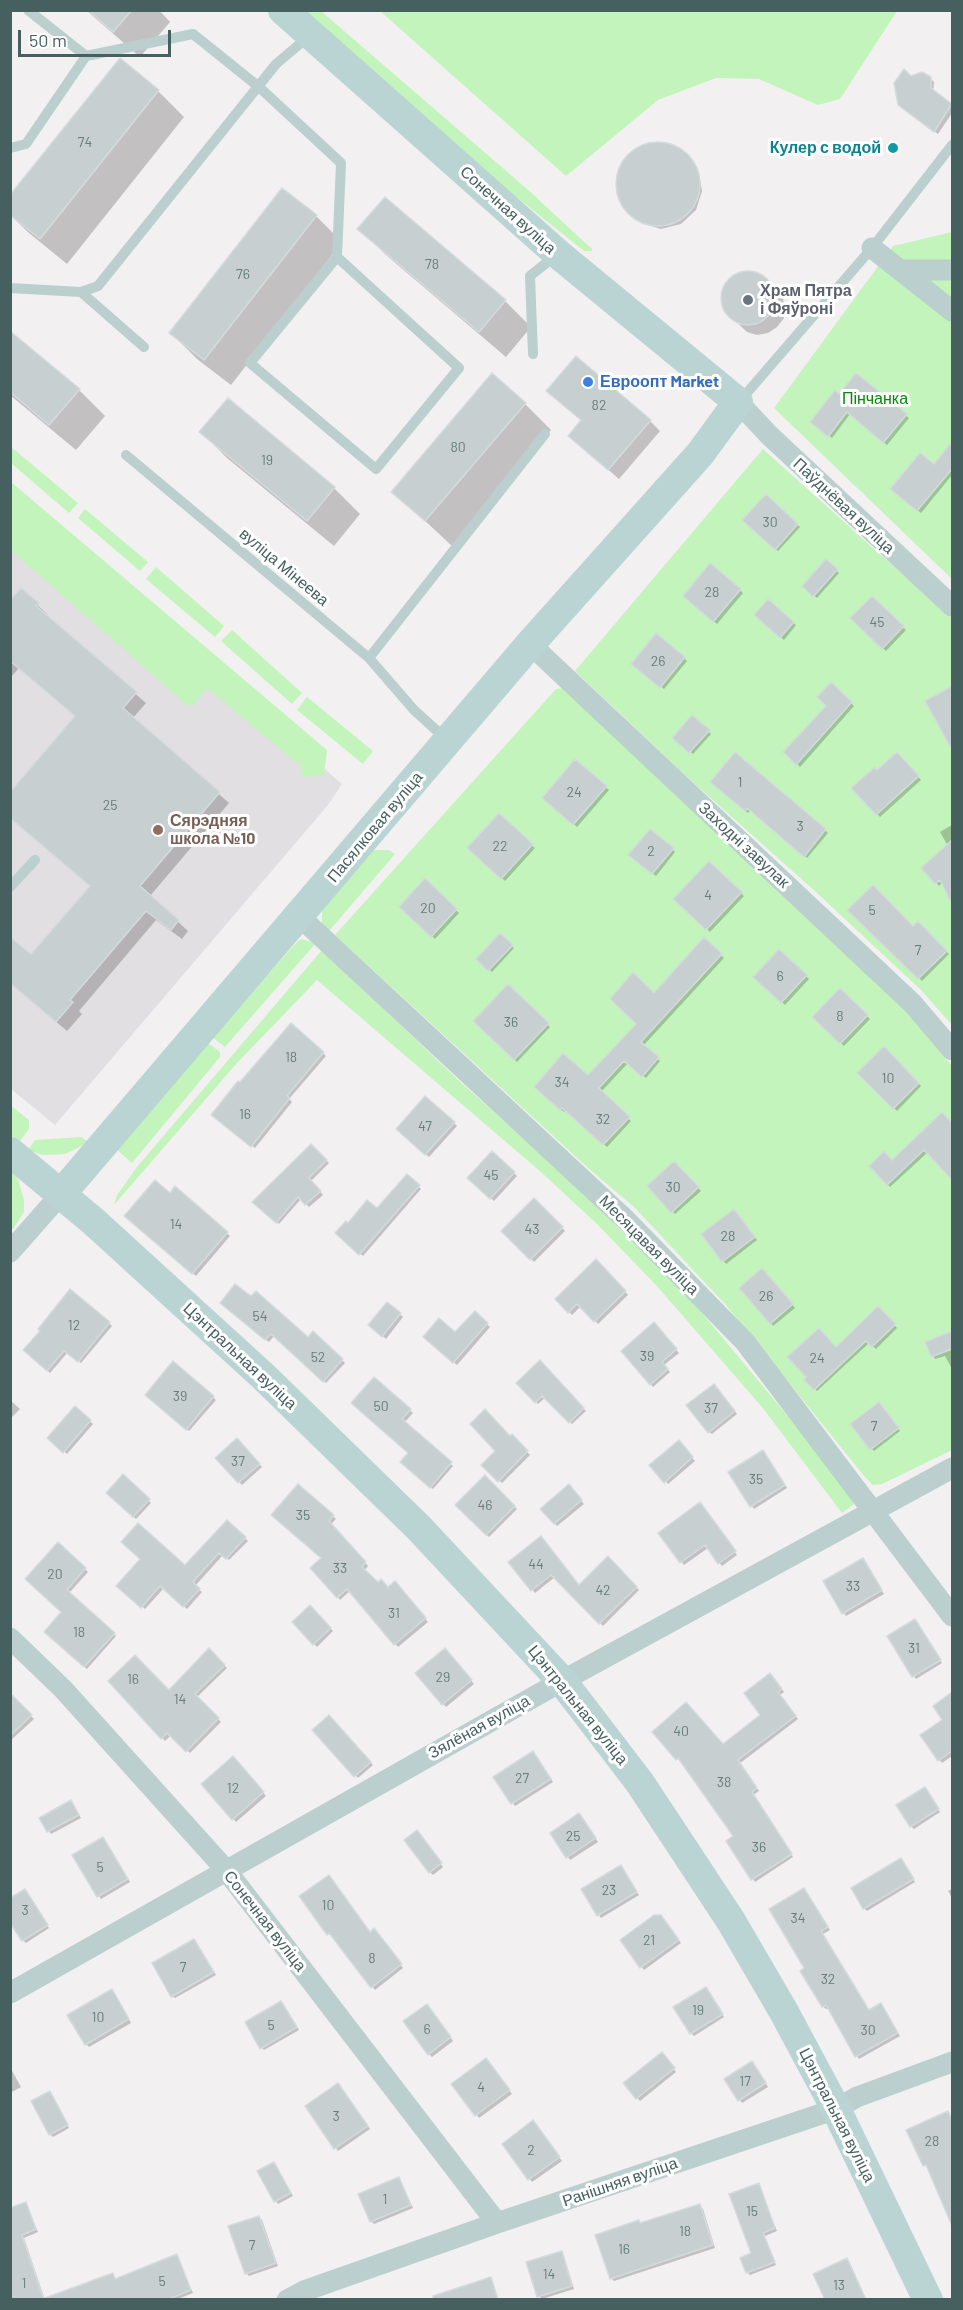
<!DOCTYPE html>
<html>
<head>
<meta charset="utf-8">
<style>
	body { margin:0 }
	#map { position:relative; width:963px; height:2310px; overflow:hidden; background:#f3f0f2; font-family:Barlow,sans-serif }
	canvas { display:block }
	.frame { position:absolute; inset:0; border:12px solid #466060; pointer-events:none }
	.scale { position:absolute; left:18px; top:30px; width:153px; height:27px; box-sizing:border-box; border:3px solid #466060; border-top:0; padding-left:8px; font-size:18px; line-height:21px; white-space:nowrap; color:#466060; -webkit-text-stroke:4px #fff; paint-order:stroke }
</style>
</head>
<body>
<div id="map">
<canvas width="963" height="2310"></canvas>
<div class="frame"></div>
<div class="scale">50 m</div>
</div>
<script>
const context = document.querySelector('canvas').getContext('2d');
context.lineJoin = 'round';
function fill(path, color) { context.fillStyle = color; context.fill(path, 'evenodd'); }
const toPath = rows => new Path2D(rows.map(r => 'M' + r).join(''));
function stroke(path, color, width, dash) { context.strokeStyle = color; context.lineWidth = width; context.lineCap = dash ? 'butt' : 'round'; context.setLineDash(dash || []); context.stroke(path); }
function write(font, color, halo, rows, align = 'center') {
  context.font = font + ' Barlow,sans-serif'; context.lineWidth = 6; context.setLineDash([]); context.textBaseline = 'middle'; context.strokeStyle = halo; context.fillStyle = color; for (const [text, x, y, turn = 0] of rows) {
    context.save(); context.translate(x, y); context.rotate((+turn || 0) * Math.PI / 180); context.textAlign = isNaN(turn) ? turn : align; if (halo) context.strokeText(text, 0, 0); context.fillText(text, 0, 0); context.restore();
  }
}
fill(toPath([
	[10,497,342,784,328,805,55,1125,11,1089]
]), '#e1dfe1');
fill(toPath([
	[303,11,321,11,527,189,592,249,592,251,584,251,499,183],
	[380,11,897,11,840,99,818,105,759,79,716,78,658,100,566,176],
	[952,232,952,579,774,408,893,246],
	[10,446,78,503,69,513,11,463],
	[763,449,883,557,947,611,952,619,952,1025,921,990,817,893,686,776,575,671],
	[11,482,327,750,324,776,301,777,301,766,207,688,193,705,187,705,11,550],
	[85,509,148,562,140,571,78,518],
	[156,567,224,626,215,637,146,579],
	[232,630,302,693,292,704,221,641],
	[563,688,905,1010,952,1066,952,1450,882,1484,873,1485,865,1477,726,1305,634,1207,588,1168,335,935,556,689],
	[307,697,373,751,363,764,297,710],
	[373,850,389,850,395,854,329,931,322,926,322,909],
	[301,939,316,943,225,1047,212,1037,297,942],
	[322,950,457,1079,573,1183,687,1295,845,1485,854,1498,853,1505,842,1513,762,1407,656,1285,597,1224,541,1172,317,980,237,1063,114,1205,117,1195,137,1167],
	[208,1043,220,1052,220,1057,132,1163,116,1149],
	[10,1105,29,1120,29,1129,19,1142,11,1135],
	[81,1137,87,1141,82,1146,65,1154,43,1155,28,1150,35,1140],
	[10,1171,18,1179,24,1200,24,1212,13,1229,10,1226]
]), '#c2f4bb');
fill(toPath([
	[86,10,159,10,170,22,140,57],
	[120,60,158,91,184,117,67,264,29,233,10,215],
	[911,78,931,79,934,82,933,92,952,106,952,113,938,134,903,108],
	[654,143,665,144,683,152,699,172,702,191,696,210,681,224,661,229,641,223,622,203,618,193,617,182,625,160,633,152,643,146],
	[385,199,505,301,531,327,506,357,386,255,360,228],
	[316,216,342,242,231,385,197,359,171,333],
	[743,272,760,275,783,299,785,307,784,318,777,327,768,333,757,335,747,332,727,313,723,304,722,293,726,284,734,276],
	[10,333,79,390,105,416,76,450,10,395],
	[856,375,909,418,887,445,850,414,832,438,815,425],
	[525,404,551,430,452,546,393,491],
	[583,421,650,421,660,431,619,479,581,446],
	[201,432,334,488,360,514,334,546,227,458],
	[952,444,952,475,921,513,892,489,934,467],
	[766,496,800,527,778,551,744,520],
	[826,561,839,573,817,598,804,586],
	[711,565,743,593,717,624,687,599],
	[21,590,48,615,46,617,146,703,132,719,229,803,150,896,188,931,182,939,156,920,79,1011,82,1014,67,1031,10,983,91,887,10,818,77,717,19,668,10,678,10,602],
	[872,598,906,630,886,651,852,618],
	[768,601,796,625,784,640,756,615],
	[684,658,687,661,664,689,636,667],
	[831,684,854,706,800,767,785,752,828,706],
	[952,688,952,731,947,734,927,702],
	[693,717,711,734,693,754,674,737],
	[735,754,828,833,807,858,750,810,748,813,714,785],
	[897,754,921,780,880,817,854,788,877,772],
	[576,761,609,790,577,827,544,798],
	[499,815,535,848,505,881,469,848],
	[952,825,952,900,943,882,939,886,923,868,948,846,940,832],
	[672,849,675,852,656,876,633,858],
	[709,863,744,896,710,932,675,899],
	[425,881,459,913,435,939,401,907],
	[849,910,913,928,918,923,949,954,922,981],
	[500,935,514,948,492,972,478,959],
	[704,939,724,958,643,1046,660,1061,646,1078,628,1063,601,1092,631,1121,607,1147,566,1109,564,1112,536,1087,589,1077,638,1024,655,995],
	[779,951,809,979,785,1005,755,977],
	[508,987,550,1027,517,1062,475,1021],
	[840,990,870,1019,844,1046,814,1017],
	[291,1025,326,1056,289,1099,292,1102,255,1148,216,1117],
	[884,1049,921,1086,897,1111,859,1073],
	[425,1098,457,1126,429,1157,398,1129],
	[942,1114,952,1125,952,1178,928,1152,890,1187,871,1166,892,1162],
	[311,1146,329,1163,311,1181,323,1195,309,1207,301,1199,279,1224,254,1202],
	[492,1153,517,1176,494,1201,469,1178],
	[674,1163,701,1191,675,1214,649,1186],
	[407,1176,421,1189,363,1256,337,1233,377,1211],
	[176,1188,230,1236,196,1276,126,1216,170,1195],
	[534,1200,565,1231,534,1262,503,1231],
	[737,1214,757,1240,726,1264,703,1234],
	[596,1261,628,1295,598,1324,581,1306,572,1315,557,1299],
	[765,1272,795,1308,773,1326,771,1323],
	[387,1304,403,1317,386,1339,373,1328],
	[224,1306,308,1339,313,1333,345,1363,326,1383,274,1336,269,1342],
	[878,1308,897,1328,876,1349,869,1343,817,1391,806,1380],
	[475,1313,490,1327,457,1365,425,1337,455,1334],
	[109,1323,112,1326,81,1363,68,1352,50,1373,25,1350],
	[654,1324,679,1353,664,1365,670,1372,653,1387,623,1351],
	[952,1333,952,1369,945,1356,935,1359,933,1356,927,1343],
	[174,1363,216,1400,189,1431,150,1398],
	[540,1363,586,1411,572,1424,546,1397,538,1404,518,1383],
	[374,1379,413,1413,404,1423,453,1466,433,1489,402,1462,410,1453],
	[716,1388,737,1414,712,1434,709,1432],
	[10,1400,20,1409,10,1419],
	[881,1406,900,1431,874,1451,872,1449],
	[75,1408,93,1424,67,1454,49,1438],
	[512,1437,530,1455,502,1483,483,1465],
	[237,1440,262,1467,242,1485,217,1458],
	[679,1442,695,1461,668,1484,652,1466],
	[765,1455,787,1488,754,1509,730,1473],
	[123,1477,151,1503,136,1519,108,1493],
	[485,1478,517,1509,489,1537,457,1505],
	[299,1486,336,1519,331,1524,368,1566,364,1571,378,1584,388,1588,397,1586,428,1622,398,1647,350,1591,340,1600,338,1597],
	[569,1486,584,1504,557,1526,542,1509],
	[702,1507,737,1555,722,1566,708,1548,684,1565,660,1533],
	[227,1522,248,1541,229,1560,223,1555,195,1586,202,1592,187,1609,164,1588,145,1609,119,1585,185,1567],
	[541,1538,579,1586,608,1558,639,1590,603,1626,555,1577,535,1593,510,1562],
	[58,1544,88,1572,69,1593,116,1636,87,1669,46,1632,63,1612],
	[863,1560,884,1594,846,1616,844,1613],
	[310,1607,333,1631,317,1647,294,1622],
	[915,1621,942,1663,916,1679,889,1637],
	[209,1650,227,1668,196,1698,221,1722,190,1753,171,1735,165,1741,110,1681,169,1692],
	[447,1653,474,1684,446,1707,417,1673],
	[773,1678,784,1692,780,1695,798,1719,739,1764,759,1791,753,1795,793,1857,755,1882,728,1841,736,1836,681,1760,680,1761,677,1758,654,1732,723,1745,762,1716],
	[10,1695,34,1719,10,1741],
	[950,1696,952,1698,952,1756,942,1763,922,1736,944,1720],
	[329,1717,373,1765,358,1778,314,1730],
	[536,1756,553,1782,515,1806,495,1778],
	[233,1758,266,1796,236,1822,204,1784],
	[928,1792,940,1812,914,1829,911,1826],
	[71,1802,81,1818,51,1834,41,1818],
	[582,1818,598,1842,570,1860,552,1833],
	[420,1835,443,1867,433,1875,430,1872],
	[103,1838,130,1882,101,1899,74,1856],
	[901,1860,915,1882,867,1911,864,1908],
	[621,1867,639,1895,601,1918,599,1915],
	[952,1889,952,1898,948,1891],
	[25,1890,49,1928,26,1943,23,1940],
	[804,1890,830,1930,823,1934,869,2012,884,2008,900,2036,859,2059,829,2008,826,2009,823,2006,803,1971,806,1969],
	[302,1896,370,1933,377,1933,403,1968,375,1990,333,1935,331,1936,328,1934],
	[664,1920,681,1943,644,1970,622,1940],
	[194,1940,216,1975,175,1998,172,1996],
	[709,1992,724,2017,694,2036,691,2033],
	[115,1994,131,2023,89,2047,86,2044],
	[284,2005,299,2030,264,2050,262,2048],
	[429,2009,453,2041,432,2057,429,2054],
	[664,2057,676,2072,640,2101,625,2083],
	[489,2063,512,2094,479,2118,453,2084],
	[755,2066,768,2087,742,2103,726,2080],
	[10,2067,21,2087,10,2093],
	[341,2088,370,2129,338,2151,336,2148],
	[52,2096,69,2128,53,2137,50,2134],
	[948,2112,952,2119,952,2222,928,2168,924,2165],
	[535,2125,562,2161,532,2182,504,2144],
	[276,2166,293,2196,278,2204,259,2172],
	[399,2179,413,2208,374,2224,371,2221],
	[758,2185,777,2231,765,2236,776,2265,750,2275,747,2272,753,2254],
	[25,2204,38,2232,24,2238,45,2300,10,2300],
	[700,2206,703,2209,715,2248,614,2281,611,2278,641,2224],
	[259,2217,262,2220,278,2266,249,2276,246,2273],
	[561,2253,564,2256,574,2289,542,2299,539,2296],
	[177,2256,193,2293,175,2300,74,2300,112,2274,116,2280],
	[847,2260,850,2263,866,2299,865,2300],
	[491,2279,499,2300,462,2300]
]), '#0003');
const building = toPath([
	[88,10,132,10,113,32,88,10],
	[120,58,159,90,40,239,10,215,10,195,120,58],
	[904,69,911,76,922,72,931,77,931,88,952,104,934,132,898,105,894,83,904,69],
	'616 184a42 42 0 1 1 84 0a42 42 0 1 1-84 0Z',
	[282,188,317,215,204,360,169,333,282,188],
	[385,197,506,300,479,332,357,229,385,197],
	'721 298a27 27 0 1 1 54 0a27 27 0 1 1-54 0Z',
	[10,331,80,389,49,425,10,392,10,331],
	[576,356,651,420,608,470,568,436,581,420,546,391,576,356],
	[492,373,526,403,425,521,391,492,492,373],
	[856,373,907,414,883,443,847,412,828,437,810,422,835,390,839,394,856,373],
	[228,398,335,487,307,521,199,432,228,398],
	[952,442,952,469,917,511,890,489,920,453,934,464,952,442],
	[766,494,798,524,775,550,742,520,766,494],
	[826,559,838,569,813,597,802,586,826,559],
	[710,563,741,589,713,622,683,596,710,563],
	[21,588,39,603,36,606,137,692,123,708,220,792,140,886,179,920,171,930,146,911,70,1000,73,1002,56,1022,10,983,10,937,31,954,90,886,10,818,10,792,75,716,10,661,10,600,21,588],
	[872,596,904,626,882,649,850,618,872,596],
	[768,599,794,622,780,638,754,615,768,599],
	[656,633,685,657,660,688,631,664,656,633],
	[831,682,852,702,796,765,783,752,826,706,817,697,831,682],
	[952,686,952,750,925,701,952,686],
	[692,715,710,730,689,753,672,738,692,715],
	[735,752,826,829,804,857,747,808,745,811,710,782,735,752],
	[897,752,919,776,876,815,851,788,875,767,877,770,897,752],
	[575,759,607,786,573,825,542,798,575,759],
	[499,813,533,844,501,879,467,848,499,813],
	[650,829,674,848,652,874,628,855,650,829],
	[952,840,952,904,940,880,935,884,921,868,952,840],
	[709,861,742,892,706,930,673,899,709,861],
	[425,878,457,909,431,937,399,907,425,878],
	[873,885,913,926,918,921,947,951,918,979,847,910,873,885],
	[500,933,513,945,488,971,476,959,500,933],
	[704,937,722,954,641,1042,659,1057,642,1077,624,1061,599,1088,630,1117,603,1145,562,1108,560,1110,534,1087,563,1053,588,1075,636,1024,610,999,633,972,654,993,704,937],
	[779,949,807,975,781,1003,753,977,779,949],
	[508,984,549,1023,514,1060,473,1021,508,984],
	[840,988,868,1015,840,1044,812,1017,840,988],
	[291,1023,324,1052,287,1096,290,1098,251,1147,211,1115,238,1081,240,1082,291,1023],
	[884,1046,919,1083,893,1109,857,1073,884,1046],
	[425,1096,455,1122,425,1155,396,1129,425,1096],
	[942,1112,952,1123,952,1180,924,1150,887,1185,869,1166,884,1151,892,1160,942,1112],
	[311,1144,327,1160,309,1178,321,1191,305,1205,298,1197,276,1223,252,1202,311,1144],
	[492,1151,515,1172,490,1199,467,1178,492,1151],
	[674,1161,699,1187,671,1213,647,1186,674,1161],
	[407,1174,420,1185,359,1255,335,1233,346,1221,348,1223,367,1200,377,1208,407,1174],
	[155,1180,170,1193,175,1186,228,1232,192,1274,124,1216,155,1180],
	[534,1198,563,1227,530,1260,501,1231,534,1198],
	[734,1209,755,1237,722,1262,701,1234,734,1209],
	[596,1259,626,1291,594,1322,577,1304,568,1313,555,1299,596,1259],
	[762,1268,793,1304,770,1324,739,1288,762,1268],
	[235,1284,251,1296,256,1291,308,1337,313,1331,343,1359,323,1382,271,1334,265,1340,220,1303,235,1284],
	[70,1289,110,1322,78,1362,64,1351,47,1371,23,1350,40,1331,38,1329,70,1289],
	[387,1302,401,1313,382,1337,368,1325,387,1302],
	[878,1306,896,1324,872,1347,866,1341,814,1390,804,1380,806,1377,787,1357,819,1328,836,1347,878,1306],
	[475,1311,488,1323,453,1363,423,1337,439,1318,455,1332,475,1311],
	[654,1322,677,1349,662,1362,668,1369,650,1385,621,1351,654,1322],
	[952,1331,952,1349,931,1357,925,1342,952,1331],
	[540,1360,584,1408,569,1423,542,1396,535,1403,516,1383,540,1360],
	[173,1361,214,1396,186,1430,145,1395,173,1361],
	[374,1377,411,1409,402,1419,452,1462,430,1488,400,1462,408,1453,351,1403,374,1377],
	[714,1384,735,1411,708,1433,686,1405,714,1384],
	[879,1402,899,1428,870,1450,850,1424,879,1402],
	[75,1406,91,1420,63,1453,47,1438,75,1406],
	[485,1409,510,1436,512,1434,528,1451,498,1482,481,1465,495,1451,470,1424,485,1409],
	[237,1438,260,1464,238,1483,215,1458,237,1438],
	[679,1440,693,1457,664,1483,649,1465,679,1440],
	[763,1450,785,1485,750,1507,728,1472,763,1450],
	[123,1474,150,1499,133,1517,106,1493,123,1474],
	[485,1475,515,1506,486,1535,455,1505,485,1475],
	[298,1484,334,1515,329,1521,366,1562,362,1567,378,1582,381,1579,388,1587,395,1581,426,1618,394,1645,347,1589,337,1598,310,1568,321,1558,271,1515,298,1484],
	[569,1484,582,1500,554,1524,540,1509,569,1484],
	[700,1502,736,1551,718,1564,705,1545,680,1563,658,1533,700,1502],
	[227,1520,246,1537,226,1559,219,1553,193,1582,200,1589,183,1607,160,1586,141,1608,116,1586,140,1559,121,1542,138,1523,185,1565,227,1520],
	[541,1536,579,1585,608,1556,637,1587,599,1624,551,1575,531,1591,508,1562,541,1536],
	[58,1542,86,1568,67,1590,115,1633,84,1667,44,1632,61,1612,25,1579,58,1542],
	[863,1558,882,1590,842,1614,823,1581,863,1558],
	[310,1605,331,1628,313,1645,292,1622,310,1605],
	[915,1619,941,1660,912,1677,887,1636,915,1619],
	[209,1648,225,1665,195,1694,219,1718,186,1752,167,1733,161,1739,108,1681,135,1655,169,1690,209,1648],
	[445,1648,472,1680,442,1705,415,1673,445,1648],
	[770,1673,782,1689,778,1692,796,1716,738,1760,757,1788,752,1792,792,1854,751,1880,726,1841,733,1836,678,1758,676,1760,652,1732,686,1702,723,1744,760,1715,744,1693,770,1673],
	[952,1692,952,1751,938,1761,920,1735,942,1720,933,1706,952,1692],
	[10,1693,32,1715,10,1736,10,1693],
	[329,1715,371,1762,354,1777,312,1730,329,1715],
	[533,1751,551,1779,511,1804,493,1777,533,1751],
	[233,1756,264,1792,232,1820,201,1784,233,1756],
	[925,1787,939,1809,910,1827,896,1805,925,1787],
	[71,1800,79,1815,47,1832,39,1818,71,1800],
	[579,1813,596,1838,566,1858,550,1833,579,1813],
	[417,1830,442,1863,429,1873,404,1840,417,1830],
	[103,1837,128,1879,97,1897,72,1855,103,1837],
	[901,1858,914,1879,863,1909,851,1888,901,1858],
	[621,1865,637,1892,597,1916,581,1889,621,1865],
	[329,1875,370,1932,374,1928,402,1964,371,1988,329,1933,327,1935,299,1896,329,1875],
	[804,1888,828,1927,821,1931,869,2010,881,2003,898,2033,855,2057,826,2005,822,2007,800,1971,804,1968,769,1909,804,1888],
	[25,1889,48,1925,22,1941,10,1923,10,1898,25,1889],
	[654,1915,661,1915,679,1940,640,1968,620,1940,654,1915],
	[194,1939,214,1972,171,1997,152,1963,194,1939],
	[706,1987,723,2014,690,2034,673,2007,706,1987],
	[112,1989,129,2019,85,2045,67,2015,112,1989],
	[281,2001,297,2027,260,2049,245,2022,281,2001],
	[427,2004,451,2037,428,2055,403,2021,427,2004],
	[662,2052,675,2068,636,2099,623,2083,662,2052],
	[486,2058,510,2090,475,2116,451,2084,486,2058],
	[752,2061,766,2083,738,2101,724,2079,752,2061],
	[338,2083,368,2126,334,2149,305,2106,338,2083],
	[50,2091,68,2125,49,2135,31,2101,50,2091],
	[948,2111,952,2120,952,2226,926,2165,923,2166,906,2130,948,2111],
	[533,2120,560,2157,528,2180,502,2144,533,2120],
	[274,2162,291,2193,274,2202,257,2171,274,2162],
	[399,2177,411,2205,370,2222,358,2194,399,2177],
	[759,2183,775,2228,763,2233,775,2262,746,2273,740,2258,751,2253,729,2194,759,2183],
	[26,2202,36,2229,22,2235,44,2300,10,2300,10,2208,26,2202],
	[700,2204,713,2245,610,2279,595,2235,639,2220,640,2223,700,2204],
	[259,2216,276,2263,245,2274,228,2226,259,2216],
	[562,2251,572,2286,537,2297,526,2262,562,2251],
	[177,2254,191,2290,167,2300,45,2300,45,2298,113,2273,115,2279,177,2254],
	[847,2258,866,2300,825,2300,813,2274,847,2258],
	[491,2277,498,2300,433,2300,433,2296,491,2277]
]);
fill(building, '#c7cfd1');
stroke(building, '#d4dbdd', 1.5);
stroke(toPath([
	[28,10,86,56],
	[10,148,26,144,86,56,193,34,259,87,341,163,337,257,250,363,376,469,459,368,337,257],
	[10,288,81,292,98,286,276,64,308,37],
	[81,292,144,347],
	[533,354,530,276,555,256],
	[739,402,872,248,952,145],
	[126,455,369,658,414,710,446,739],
	[369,658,545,434],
	[10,887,35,860]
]), '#bacfce', 10);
stroke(toPath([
	[872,248,952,311],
	[901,270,952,270],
	[738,402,769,435,952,606],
	[530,644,913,1004,952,1050],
	[299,916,626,1220,745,1342,952,1616],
	[10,1252,61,1194],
	[10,1638,63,1689,226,1870,497,2223],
	[10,1993,562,1681,952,1468],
	[287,2300,304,2291,497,2223,836,2109,857,2097,952,2062]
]), '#bacfce', 21);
stroke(toPath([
	[10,1152,93,1221,264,1377,419,1528,562,1681,640,1783,731,1921,784,2012,836,2109,928,2300],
	[61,1194,530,644,700,454,738,402,558,254,283,10]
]), '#bad4d4', 30);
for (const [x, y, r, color] of [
	[893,148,6,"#0f9aa8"],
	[748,300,6,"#6b7280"],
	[588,382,6,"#3f7fe0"],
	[158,830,6,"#8d6e63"]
]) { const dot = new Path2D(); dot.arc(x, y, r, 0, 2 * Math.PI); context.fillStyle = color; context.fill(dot); stroke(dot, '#fff', 2); }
write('14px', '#667c7c', null, [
	["74",85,142],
	["78",432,264],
	["76",243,274],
	["82",599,405],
	["80",458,447],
	["19",267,460],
	["30",770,522],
	["28",712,592],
	["45",877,622],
	["26",658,661],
	["1",740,782],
	["24",574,792],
	["25",110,805],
	["3",800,826],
	["22",500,846],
	["2",651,851],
	["4",708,895],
	["20",428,908],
	["5",872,910],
	["7",918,950],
	["6",780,976],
	["8",840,1016],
	["36",511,1022],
	["18",291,1057],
	["10",888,1078],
	["34",562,1082],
	["16",245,1114],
	["32",603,1119],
	["47",425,1126],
	["45",491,1175],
	["30",673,1187],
	["14",176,1224],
	["43",532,1229],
	["28",728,1236],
	["26",766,1296],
	["54",260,1316],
	["12",74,1325],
	["39",647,1356],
	["52",318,1357],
	["24",817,1358],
	["39",180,1396],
	["50",381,1406],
	["37",711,1408],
	["7",874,1426],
	["37",238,1461],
	["35",756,1479],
	["46",485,1505],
	["35",303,1515],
	["44",536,1564],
	["33",340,1568],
	["20",55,1574],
	["33",853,1586],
	["42",603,1590],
	["31",394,1613],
	["18",79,1632],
	["31",914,1648],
	["29",443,1677],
	["16",133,1679],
	["14",180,1699],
	["40",681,1731],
	["27",522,1778],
	["38",724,1782],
	["12",233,1788],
	["25",573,1836],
	["36",759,1847],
	["5",100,1867],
	["23",609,1890],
	["10",328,1905],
	["3",25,1910],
	["34",798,1918],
	["21",649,1940],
	["8",372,1958],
	["7",183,1967],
	["32",828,1979],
	["19",698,2010],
	["10",98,2017],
	["5",271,2025],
	["6",427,2029],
	["30",868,2030],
	["17",745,2081],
	["4",481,2087],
	["3",336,2116],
	["28",932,2141],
	["2",531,2150],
	["1",385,2199],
	["15",752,2211],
	["18",685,2231],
	["7",252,2245],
	["16",624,2249],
	["14",549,2274],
	["5",162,2281],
	["1",24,2283],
	["13",839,2285]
]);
write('bold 16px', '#0d838f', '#fff', [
	["Кулер с водой",881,148]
], 'right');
write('16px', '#466060', '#fff', [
	["Сонечная вуліца",508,210,42],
	["Паўднёвая вуліца",844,506,43],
	["вуліца Мінеева",284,567,40],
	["Пасялковая вуліца",375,827,-50],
	["Заходні завулак",744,845,43],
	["Месяцавая вуліца",649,1245,45],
	["Цэнтральная вуліца",240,1356,43],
	["Цэнтральная вуліца",578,1705,51],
	["Зялёная вуліца",479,1727,-29],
	["Сонечная вуліца",265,1921,52],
	["Цэнтральная вуліца",837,2115,63],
	["Ранішняя вуліца",620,2182,-19]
]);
write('bold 16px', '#5b616d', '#fff', [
	["Храм Пятра",760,291],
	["і Фяўроні",760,309]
], 'left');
write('bold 16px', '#366cbe', '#fff', [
	["Евроопт Market",600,382]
], 'left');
write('16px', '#0d860d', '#fff', [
	["Пінчанка",875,399]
]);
write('bold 16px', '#785e54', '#fff', [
	["Сярэдняя",170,821],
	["школа №10",170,839]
], 'left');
</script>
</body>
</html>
